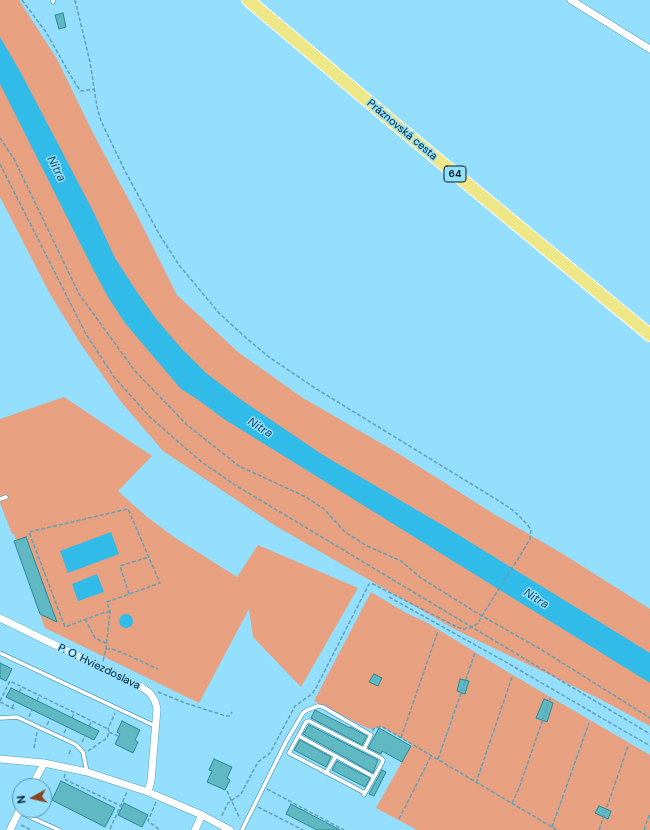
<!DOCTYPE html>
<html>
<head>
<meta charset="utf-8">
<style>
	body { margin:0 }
	#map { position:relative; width:650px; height:830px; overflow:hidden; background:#94dffe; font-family:"DM Sans",sans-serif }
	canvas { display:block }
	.north { position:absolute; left:12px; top:778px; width:40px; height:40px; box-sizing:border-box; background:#94dffe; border:1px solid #5992a9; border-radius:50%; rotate:262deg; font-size:11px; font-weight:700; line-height:16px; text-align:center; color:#001e29 }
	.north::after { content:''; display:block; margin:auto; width:14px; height:18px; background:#8b4420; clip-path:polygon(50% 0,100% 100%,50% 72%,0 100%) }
</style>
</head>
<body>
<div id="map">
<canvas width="650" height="830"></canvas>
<div class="north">N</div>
</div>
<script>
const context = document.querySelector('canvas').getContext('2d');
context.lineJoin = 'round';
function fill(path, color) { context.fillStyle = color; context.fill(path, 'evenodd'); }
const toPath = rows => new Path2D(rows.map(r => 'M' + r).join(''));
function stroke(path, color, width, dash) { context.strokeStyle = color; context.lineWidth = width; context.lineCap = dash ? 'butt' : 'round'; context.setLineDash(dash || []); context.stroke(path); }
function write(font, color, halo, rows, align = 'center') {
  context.font = font + ' "DM Sans",sans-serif'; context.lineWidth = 3; context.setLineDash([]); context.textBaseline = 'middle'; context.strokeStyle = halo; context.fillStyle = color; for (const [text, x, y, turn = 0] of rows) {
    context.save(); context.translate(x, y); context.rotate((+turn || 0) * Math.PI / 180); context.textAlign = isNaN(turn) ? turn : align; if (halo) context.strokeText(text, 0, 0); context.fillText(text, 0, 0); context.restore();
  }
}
fill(toPath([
	[0,0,19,0,57,59,93,133,139,219,177,295,238,352,303,398,391,449,494,514,563,554,650,609,650,726,598,698,456,630,274,525,163,451,122,403,80,343,50,294,0,197],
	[64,397,152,456,118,491,147,517,174,537,237,577,258,545,358,588,301,687,253,637,249,609,199,703,45,628,40,614,57,621,26,537,16,540,14,534,12,534,0,503,0,419],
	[371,592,408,614,426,622,511,674,650,755,650,830,417,830,376,808,412,744,381,727,370,729,365,727,314,701]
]), '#e7a181');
fill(toPath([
	[0,37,21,73,94,213,115,258,137,292,157,320,181,348,206,373,240,399,323,455,444,526,650,653,650,683,224,419,197,399,181,389,125,323,108,297,92,267,0,84],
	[111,532,119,554,68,573,60,551],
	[97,574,104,592,78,601,72,584],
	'119 621a7 7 0 1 1 14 0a7 7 0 1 1-14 0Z'
]), '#30bbe8');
const building = toPath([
	[63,13,66,27,59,29,55,15,63,13],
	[26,537,57,622,40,614,14,541,26,537],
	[0,663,12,669,6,681,0,678,0,663],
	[374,674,382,678,378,686,369,682,374,674],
	[460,679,469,681,465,694,457,691,460,679],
	[11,688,99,731,94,740,6,697,11,688],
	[544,699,553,703,547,722,536,718,544,699],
	[315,710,350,728,350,727,367,736,362,745,311,718,315,710],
	[122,721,140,730,135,740,138,742,133,753,115,744,120,734,117,732,122,721],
	[309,725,378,760,373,773,303,734,309,725],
	[379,728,411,746,402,762,382,751,381,754,368,748,379,728],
	[300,740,331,757,326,767,294,750,300,740],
	[214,759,232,767,227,778,230,780,225,790,207,782,212,771,209,770,214,759],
	[337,761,370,778,365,787,332,770,337,761],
	[382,770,386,772,374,796,369,794,382,770],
	[61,781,115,808,105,827,52,800,61,781],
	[124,803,148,815,142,827,118,815,124,803],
	[291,804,323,821,340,830,317,830,286,814,291,804],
	[599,806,611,811,608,819,595,813,599,806]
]);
fill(building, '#60b8c3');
stroke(building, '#298791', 1);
const lane = toPath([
	[53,0,53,2],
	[0,499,6,497],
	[0,653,155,726],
	[0,718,17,717,75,744,83,752,87,772],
	[299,736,374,777],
	[326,773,336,756],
	[364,795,382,763,383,760,381,758,309,721,306,722,289,753,365,793],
	[19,812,59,830],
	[242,830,287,740,303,713,307,710,318,706,323,707,371,735,364,749]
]);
const street = toPath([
	[571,0,650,49],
	[0,618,143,688,150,693,155,701,157,709,151,781,148,792],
	[0,759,44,763,87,772,148,792,202,815,230,830],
	[32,786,44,763],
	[10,830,20,809],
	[195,830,202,815]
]);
const primary = toPath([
	[248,0,395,124,650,335]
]);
stroke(lane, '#549ebb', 5);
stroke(street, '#549ebb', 8);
stroke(primary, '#fff', 14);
stroke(toPath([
	[22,0,46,32,69,73,77,86,81,91,95,89],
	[75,0,90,62,97,107,101,121,124,169,159,234,179,265,219,313,245,337,269,357,315,388,499,501,514,511,527,524,531,530,530,539,519,557,477,624,472,627,463,629,457,627,373,584,369,584,316,688,312,694,295,706,270,753,258,762,241,794,228,803,221,817],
	[0,138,14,159,79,294,135,371,187,425,239,466,306,497,324,509,345,532,367,546,401,561,421,578,482,616,542,650,650,718],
	[0,164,86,334,114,377,149,416,176,440,203,463,235,485,650,734],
	[129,594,120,566,149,557],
	[389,597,504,661,650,746],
	[85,619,95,638,106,643],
	[106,649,112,649,123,653,158,669],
	[103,661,106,649,110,612,107,602,160,583,128,509,29,532,65,627,105,612,110,612],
	[19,692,22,687],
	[158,692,185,703,226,716,229,716,232,712],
	[0,701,10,681,108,729],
	[37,701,39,696],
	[0,702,16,710],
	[12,708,15,702],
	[29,717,32,710],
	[72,718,74,713],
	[47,725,50,719],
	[89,726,92,721],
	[373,731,373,729,378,727,383,727,557,830],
	[109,732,118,736],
	[64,733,67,727],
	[401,738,438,631],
	[82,742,85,736],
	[34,748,37,732],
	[88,751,107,738,109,732,108,729,115,713],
	[69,754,71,748],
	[438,759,475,653],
	[65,774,64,779,121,806],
	[476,783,512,677],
	[267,789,344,830],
	[227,791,240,819],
	[156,802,148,821,160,830],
	[512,803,519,788,551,696],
	[258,807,303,830],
	[399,819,431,756],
	[21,825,31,830],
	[552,827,589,723],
	[110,829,127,792],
	[599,830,628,746],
	[644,830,650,813]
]), '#629eb7', 1.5, [4, 2]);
stroke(lane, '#fff', 3.5);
stroke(street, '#fff', 7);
stroke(primary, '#eee788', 12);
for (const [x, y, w] of [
	[455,174,22]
]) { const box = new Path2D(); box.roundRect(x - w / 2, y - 8, w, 16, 3); context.fillStyle = '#94dffe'; context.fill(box); stroke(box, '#001e29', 1); }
write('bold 10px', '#001e29', null, [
	["64",455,174]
]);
write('11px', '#001e29', '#94dffe', [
	["Práznovská cesta",402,130,40],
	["P. O. Hviezdoslava",99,667,26]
]);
write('italic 12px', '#144b5d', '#94dffe', [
	["Nitra",56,169,63],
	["Nitra",260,428,32],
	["Nitra",536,599,32]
]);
</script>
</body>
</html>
